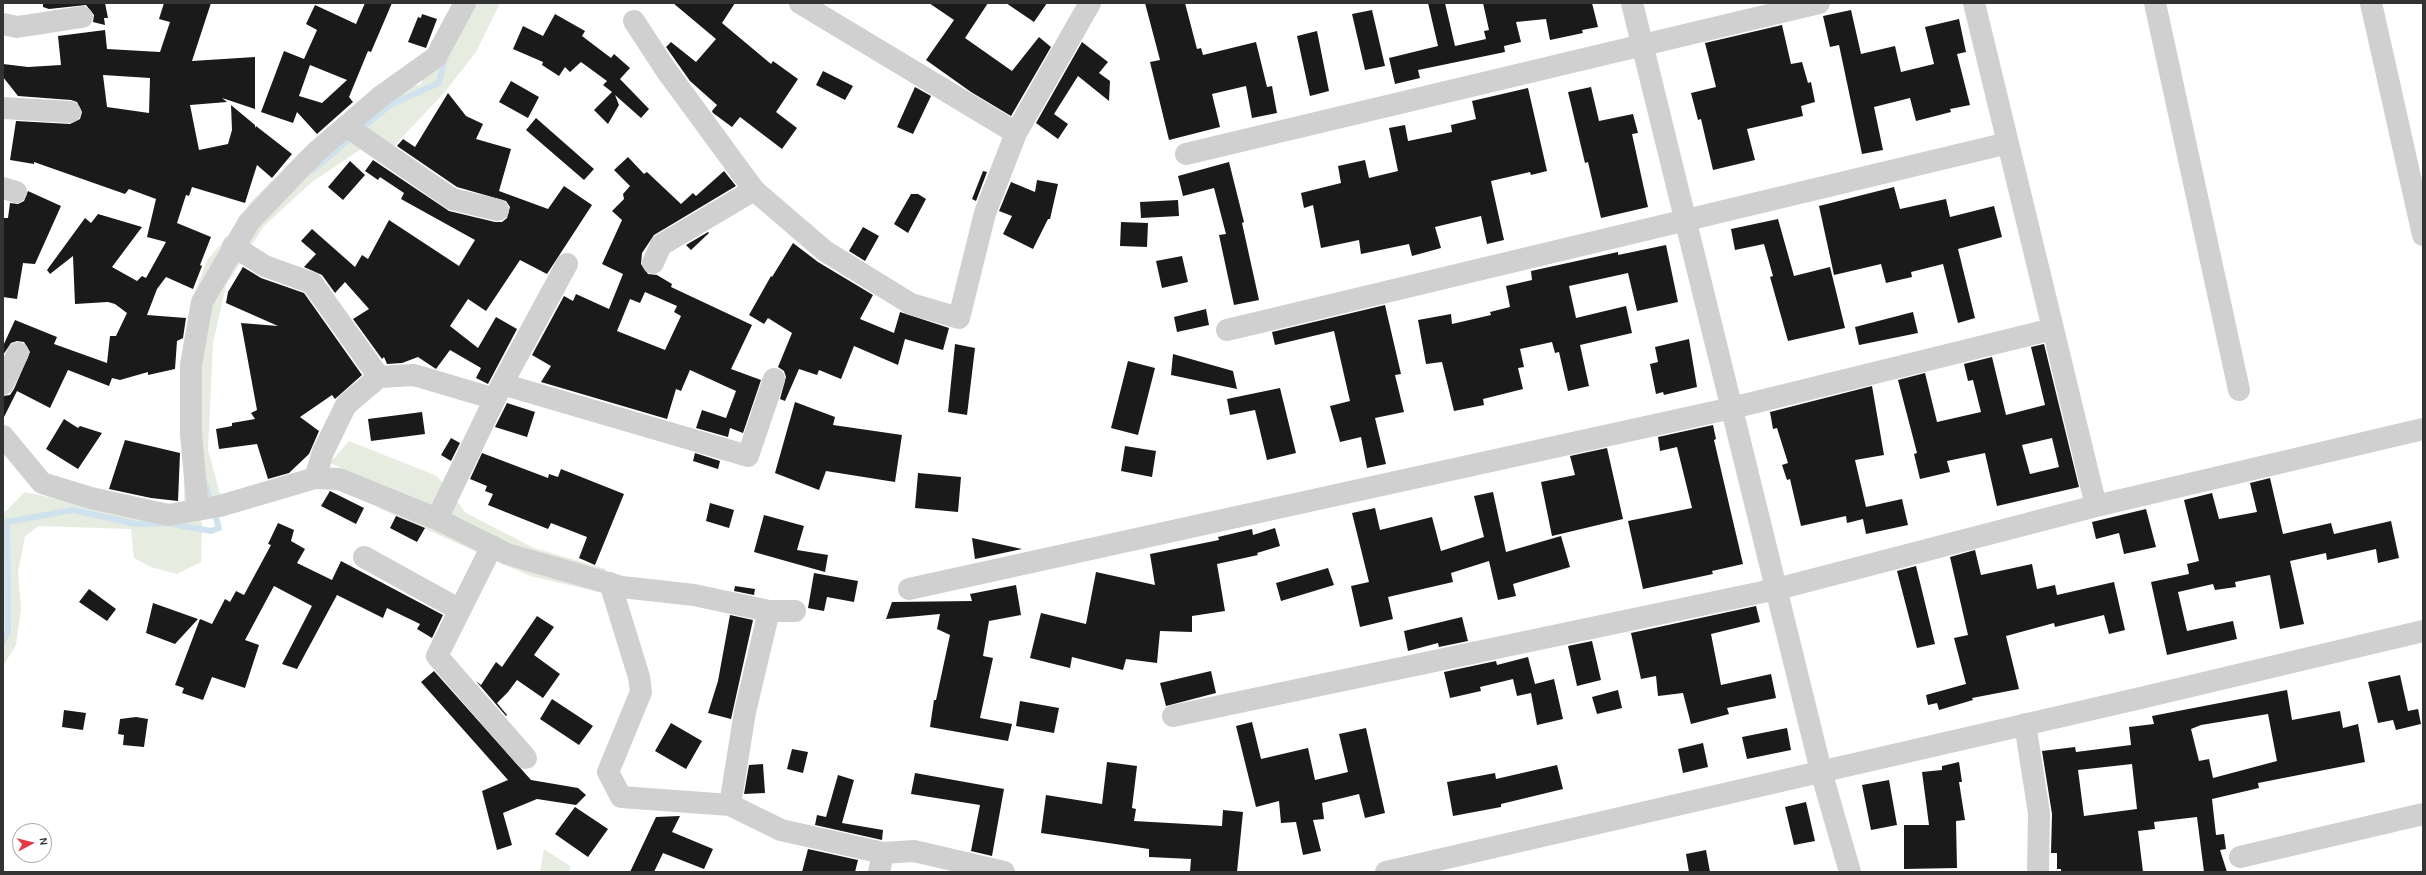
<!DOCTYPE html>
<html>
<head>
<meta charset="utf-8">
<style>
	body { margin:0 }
	#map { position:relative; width:2426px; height:875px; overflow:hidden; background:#fff; font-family:Karla,sans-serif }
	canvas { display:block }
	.frame { position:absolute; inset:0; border:4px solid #333; pointer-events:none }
	.north { position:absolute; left:12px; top:823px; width:40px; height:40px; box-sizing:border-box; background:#fff; border:1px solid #adadad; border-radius:50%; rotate:83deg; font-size:11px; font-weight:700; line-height:16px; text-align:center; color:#333 }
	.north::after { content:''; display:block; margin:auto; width:14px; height:18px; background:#e63946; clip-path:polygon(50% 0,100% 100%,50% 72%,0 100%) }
</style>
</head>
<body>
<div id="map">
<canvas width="2426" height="875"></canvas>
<div class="frame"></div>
<div class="north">N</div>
</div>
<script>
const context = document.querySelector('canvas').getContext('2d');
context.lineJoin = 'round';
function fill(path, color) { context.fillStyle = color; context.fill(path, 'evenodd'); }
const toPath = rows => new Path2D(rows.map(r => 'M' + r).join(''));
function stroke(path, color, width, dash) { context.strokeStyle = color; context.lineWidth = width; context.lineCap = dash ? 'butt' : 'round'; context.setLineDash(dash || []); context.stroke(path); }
fill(toPath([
	[464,3,500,3,476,52,444,93,391,149,376,139,312,182,264,226,226,285,213,343,208,450,221,497,184,502,183,360,192,300,207,260,237,226,249,204,300,152,361,105,421,84],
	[349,441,437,476,466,513,534,548,606,569,603,593,530,576,379,508,365,478,330,463],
	[25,492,62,500,189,509,202,522,201,562,177,574,151,567,134,558,131,529,39,526,25,536,18,572,21,609,16,645,3,666,3,511,6,511],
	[544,849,570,866,569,872,540,872]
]), '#e6ecdf');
stroke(toPath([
	[360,130,390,105,439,83,445,57],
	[313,170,353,136],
	[3,642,8,632,7,522,73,510,136,524,167,523,211,531,219,528,205,483]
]), '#cfe2ee', 6);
fill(toPath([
	[43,3,105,3,108,18,104,18,105,25,93,22,94,15,86,5,49,9,43,7],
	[164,3,211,3,192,61,255,57,255,109,222,98,227,102,190,105,199,150,228,144,232,130,231,105,255,125,255,128,256,126,292,154,272,178,257,165,245,203,192,187,189,196,186,195,177,223,211,237,200,265,202,266,193,289,166,277,157,289,147,315,186,318,183,338,177,341,175,369,148,375,148,372,120,380,112,378,109,386,68,370,50,408,17,391,3,419,3,396,10,395,14,389,30,352,24,342,17,341,11,343,3,355,3,346,15,320,57,337,54,344,107,363,110,336,116,336,127,313,115,304,108,302,75,304,73,256,50,274,47,270,85,218,91,223,98,214,142,227,112,267,137,281,142,276,146,278,166,242,147,237,156,199,129,189,125,194,34,162,34,164,10,160,16,121,70,124,80,119,82,112,77,102,71,100,18,96,3,77,3,64,28,67,61,65,58,36,105,30,107,49,160,52,170,22,159,19],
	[103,75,150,78,149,113,107,107],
	[365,3,392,3,371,52,368,51,349,97,353,102,317,134,297,112,293,123,261,112,284,51,304,59,317,30,306,24,315,5,356,24],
	[310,65,347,80,322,103,299,96],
	[673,3,735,3,722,23,771,64,773,61,798,79,776,112,797,128,782,149,740,117,732,127,713,113,712,111,717,105,690,81,666,47,671,42,696,62,716,39],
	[929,3,988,3,965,38,1012,71,1039,37,1051,47,1011,116,971,92,926,60,954,20],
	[1006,3,1047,3,1034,22],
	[1145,3,1185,3,1197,49,1201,48,1203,55,1256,42,1267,87,1272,86,1277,113,1252,118,1246,86,1212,94,1220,127,1169,140,1150,62,1160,60],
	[1428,3,1445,3,1455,46,1486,39,1484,31,1489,30,1483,3,1592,3,1598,27,1582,30,1583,33,1550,40,1546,19,1516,22,1521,42,1504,46,1505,52,1418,70,1420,78,1395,84,1389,58,1438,46],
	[1372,10,1385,66,1365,70,1352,14],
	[1851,10,1861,54,1895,46,1901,72,1934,64,1925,27,1959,19,1966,52,1957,54,1970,105,1950,109,1951,112,1916,121,1910,98,1874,107,1883,150,1862,154,1839,45,1830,47,1823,16],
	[422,14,437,19,426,48,408,42,418,17,421,18],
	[555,14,585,31,582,36,611,58,614,54,630,68,620,79,649,109,641,118,615,95,619,105,608,124,594,110,612,92,603,85,607,81,581,62,570,72,565,67,559,76,542,65,543,62,513,49,523,26,543,36],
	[1782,25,1791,64,1802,62,1808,83,1811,82,1815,102,1801,106,1803,116,1747,129,1755,160,1713,170,1701,119,1698,120,1691,93,1716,87,1705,43],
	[1317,31,1329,91,1310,96,1297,36],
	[1082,42,1108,62,1099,73,1110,81,1109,101,1078,76,1054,114,1068,124,1058,139,1036,123],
	[823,71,853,86,845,100,816,85],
	[511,81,539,97,528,118,499,102],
	[915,87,931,96,913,134,897,127],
	[1591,87,1599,121,1633,114,1638,133,1632,134,1648,207,1601,218,1588,162,1585,163,1568,92],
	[1528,88,1547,171,1531,175,1530,172,1491,181,1504,240,1487,244,1481,216,1435,227,1441,248,1412,256,1409,244,1361,254,1359,240,1321,248,1313,205,1304,208,1301,193,1341,183,1338,166,1365,160,1369,178,1398,171,1389,128,1405,125,1408,141,1452,132,1451,125,1476,119,1472,101],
	[448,93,466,116,483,124,476,139,511,149,499,191,548,209,564,186,592,205,547,274,520,260,486,311,468,299,450,326,478,348,496,317,517,329,488,384,476,378,481,368,450,350,436,369,418,357,402,363,387,364,384,357,382,359,353,319,369,309,345,282,335,293,322,275,304,267,316,254,301,241,312,229,355,267,362,255,368,259,389,220,459,266,475,240,401,199,404,193,380,177,378,180,365,171,373,160,449,211,495,222,502,222,507,218,510,207,506,201,457,187,397,146,403,139,415,147],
	[536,118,594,169,584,180,526,130],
	[628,157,644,174,647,172,681,204,693,193,696,196,724,171,736,186,654,235,642,253,641,264,648,274,657,275,672,284,671,287,752,325,731,369,761,380,743,433,730,428,728,437,696,428,702,410,726,418,736,391,690,370,681,391,676,389,667,419,541,382,551,366,532,355,564,296,573,301,576,294,609,309,623,274,602,264,622,220,612,211,624,199,623,194,630,186,614,170],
	[645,292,677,306,674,312,681,316,665,350,617,331,630,299,640,303],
	[350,161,365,175,343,200,328,187],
	[1229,162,1244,222,1242,223,1259,300,1234,305,1219,235,1226,234,1214,188,1183,196,1178,176],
	[983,171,987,172,976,201,972,199],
	[1037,180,1058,184,1050,219,1048,219,1033,249,1003,234,1012,216,999,211,1011,182,1035,192],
	[1894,187,1900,209,1946,199,1950,217,1994,206,2002,237,1958,249,1975,318,1958,323,1943,264,1911,272,1912,277,1886,283,1881,264,1834,275,1819,206],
	[28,191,61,206,35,264,23,263,17,299,3,297,3,218,8,218,10,203,18,204,24,201],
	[911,194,918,194,926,199,908,233,894,224],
	[1178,200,1179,216,1141,218,1140,202],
	[1778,219,1794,276,1830,267,1845,328,1788,341,1770,277,1773,276,1764,244,1735,250,1731,229],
	[1121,222,1148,223,1147,247,1120,246],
	[863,227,879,236,865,261,849,251],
	[708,232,709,233,691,250,686,245],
	[793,243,818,262,873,295,860,319,894,333,900,312,949,328,943,350,905,339,898,365,854,346,841,379,819,370,817,375,799,369,785,401,780,399,786,377,784,371,778,367,792,333,768,318,764,324,749,315,771,276,772,277],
	[1666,245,1678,302,1637,311,1628,273,1569,286,1576,318,1626,306,1632,333,1580,345,1589,386,1568,391,1559,352,1555,353,1552,342,1520,349,1524,367,1518,368,1523,389,1483,399,1484,405,1454,411,1442,362,1426,364,1418,320,1451,314,1452,324,1491,315,1490,312,1510,307,1506,286,1532,280,1531,271,1618,252,1618,255],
	[1182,256,1188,282,1162,288,1156,261],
	[243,267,261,278,304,293,362,375,335,399,332,395,300,417,319,431,309,454,289,473,268,479,257,444,219,449,216,429,232,426,232,423,255,419,251,413,257,410,241,323,278,326,226,303,228,292],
	[1385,305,1401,374,1395,375,1404,412,1375,418,1386,464,1367,468,1361,437,1340,442,1330,406,1350,401,1334,331,1275,345,1272,332],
	[1206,309,1209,325,1177,332,1174,317],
	[1913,312,1918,333,1859,345,1855,327],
	[1689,339,1697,387,1664,395,1663,392,1656,394,1650,364,1658,362,1655,347],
	[955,344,975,348,967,415,948,412],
	[2044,344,2079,487,1997,506,1985,453,1947,461,1950,472,1920,479,1914,454,1917,453,1898,380,1925,373,1937,422,1981,412,1973,380,1968,381,1964,364,1992,357,2006,415,2045,405,2031,347],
	[2052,438,2059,467,2030,474,2022,445],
	[1173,354,1233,371,1237,389,1171,375],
	[1128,361,1155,368,1138,435,1111,428],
	[1872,386,1884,455,1855,460,1866,507,1902,499,1908,525,1866,534,1863,519,1847,523,1846,516,1801,526,1790,479,1787,480,1782,465,1788,463,1777,428,1773,429,1770,412],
	[1280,388,1296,453,1267,460,1255,410,1230,415,1227,399],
	[795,402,835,417,833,425,902,435,895,482,826,471,819,490,775,473],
	[507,403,535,412,527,437,495,427],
	[422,412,425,434,371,441,368,419],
	[64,419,78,428,80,426,102,433,78,469,46,449],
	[1713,425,1716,439,1714,440,1743,564,1712,571,1713,574,1643,589,1628,521,1692,508,1677,447,1660,451,1658,437],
	[451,438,460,443,451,461,441,455],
	[125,440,180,453,178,501,151,498,109,489],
	[1125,446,1156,451,1152,477,1121,471],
	[1607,448,1623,519,1552,536,1541,482,1575,475,1570,456],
	[482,453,548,478,549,474,558,477,561,469,624,494,595,565,579,558,587,537,551,523,548,529,488,505,493,494,485,491,487,486,470,479],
	[695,453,720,461,718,469,693,461],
	[918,473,961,477,958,512,915,508],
	[2270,478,2283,534,2331,523,2334,534,2391,521,2399,558,2378,563,2376,549,2327,560,2326,553,2290,561,2304,624,2280,629,2270,575,2235,582,2236,587,2215,590,2213,584,2178,592,2187,631,2233,621,2237,639,2167,655,2151,582,2189,574,2187,564,2199,561,2184,500,2212,493,2219,519,2257,512,2250,483],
	[330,491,364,508,356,524,321,506],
	[1493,492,1506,552,1561,536,1570,567,1513,584,1516,596,1498,600,1489,561,1451,573,1453,582,1388,597,1393,619,1360,627,1351,586,1369,582,1352,513,1375,508,1380,530,1432,517,1441,551,1484,537,1474,496],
	[710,503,734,510,729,528,706,521],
	[2146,509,2156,547,2124,554,2119,533,2096,539,2092,522],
	[764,515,804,526,797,550,828,555,825,572,754,552],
	[396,516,425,528,417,542,390,528],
	[278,523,294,530,291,541,305,549,297,563,332,580,341,561,443,615,432,638,417,629,420,624,387,608,383,618,337,595,297,669,282,664,312,606,274,586,245,640,259,645,245,688,212,677,203,700,182,693,184,688,175,685,200,619,212,624,225,599,230,602,236,591,244,595,271,545,268,544],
	[1275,528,1280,546,1257,553,1258,555,1217,564,1225,611,1192,616,1192,632,1160,631,1157,663,1126,659,1123,670,1072,657,1070,668,1030,658,1041,613,1086,624,1096,572,1155,585,1150,554,1219,540,1218,537,1252,529,1253,535],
	[972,538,1022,549,975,559],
	[1975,550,1981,575,2032,564,2037,589,2055,585,2057,595,2114,582,2125,630,2109,634,2104,615,2055,627,2054,623,2006,636,2019,689,1972,698,1973,700,1939,710,1937,703,1928,705,1926,695,1966,684,1954,638,1968,635,1950,557],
	[1916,566,1935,644,1917,648,1897,571],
	[1328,568,1334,585,1281,601,1276,583],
	[814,573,858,581,854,602,827,597,824,611,808,608],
	[1016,585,1021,615,989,621,983,656,993,658,980,718,1012,724,1008,741,930,727,934,700,936,700,950,635,937,629,940,614,886,619,892,602,972,601,970,594],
	[735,586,755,589,754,595,734,591],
	[89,589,116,609,107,621,79,602],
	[153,603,198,619,175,644,146,633],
	[1756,606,1760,622,1711,634,1721,685,1771,674,1776,698,1727,708,1729,714,1691,724,1683,693,1658,696,1656,676,1641,679,1631,633],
	[730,615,753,620,731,719,708,713,718,681],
	[537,616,554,627,534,655,560,674,543,698,517,680,508,692,497,703,507,715,506,716,476,681,481,685,496,662,502,667],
	[1462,617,1468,641,1439,647,1438,643,1408,651,1404,631],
	[1592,641,1601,680,1577,686,1568,646],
	[1528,657,1535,684,1554,679,1563,719,1537,725,1531,693,1517,696,1513,679,1480,687,1481,691,1450,698,1444,672,1496,661,1497,665],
	[434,671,531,780,578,788,586,795,576,805,537,799,503,813,512,845,497,850,482,791,508,780,421,682],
	[1211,671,1216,693,1166,706,1160,683],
	[2400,675,2408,711,2418,709,2421,724,2396,730,2393,720,2378,723,2368,682],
	[1618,690,1622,708,1597,714,1592,697],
	[2287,690,2292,720,2340,711,2343,728,2358,724,2365,762,2258,783,2259,788,2212,799,2216,835,2224,834,2226,849,2220,850,2227,872,2204,872,2197,817,2154,822,2155,829,2138,831,2143,872,2061,872,2061,869,2057,869,2057,853,2051,853,2052,814,2042,751,2075,747,2076,752,2131,745,2129,727,2154,724,2152,716],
	[2268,714,2277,761,2213,778,2209,759,2199,761,2191,729,2201,725],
	[2132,764,2137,809,2084,816,2078,770],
	[552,699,593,726,579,745,540,719],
	[1020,701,1059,708,1054,733,1016,726],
	[64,710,86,713,83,730,62,727],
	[136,717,148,719,144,747,123,745,124,735,118,734,120,719],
	[1252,722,1261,759,1308,748,1315,780,1348,772,1339,734,1366,728,1385,813,1365,818,1359,794,1322,803,1324,819,1313,820,1321,851,1303,855,1296,822,1281,823,1279,801,1256,807,1236,726],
	[671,723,702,741,686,769,655,751],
	[1787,728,1791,750,1747,759,1742,737],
	[1703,743,1708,767,1683,773,1678,749],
	[792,749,808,752,803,773,787,769],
	[1107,762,1137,766,1132,808,1136,809,1134,821,1222,826,1223,810,1243,812,1237,872,1190,872,1191,859,1149,857,1149,849,1041,833,1046,795,1102,804],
	[1959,762,1962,782,1959,782,1965,820,1956,821,1957,868,1904,869,1904,825,1929,825,1922,772,1942,770,1942,766],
	[763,764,765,793,744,794,749,765],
	[1557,765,1563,789,1501,804,1501,807,1453,816,1447,782,1495,773,1496,779],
	[915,773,1004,789,992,856,971,851,980,805,911,794],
	[838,775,854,780,842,823,883,830,882,840,815,825,817,815,826,817],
	[1889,780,1897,825,1871,830,1862,785],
	[1806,802,1815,841,1794,845,1785,807],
	[575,807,608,829,588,857,555,834],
	[680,816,672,832,713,849,704,869,663,853,654,872,630,872,656,817],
	[808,849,858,860,855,872,802,872],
	[1706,850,1710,872,1689,872,1686,854]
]), '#1a1a1a');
stroke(toPath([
	[800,3,1016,133,1090,3],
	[1632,3,1821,771,1850,872],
	[1974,3,2096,506],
	[2155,3,2239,390],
	[2371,3,2423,235],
	[634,21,666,70,754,190,825,251,911,304,959,318,985,213,1016,133],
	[3,24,17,27,82,17],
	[3,108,70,112],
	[346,126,452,199,498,210],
	[1186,154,1819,3],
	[3,188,16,192],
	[233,246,265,266,312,283,379,377,346,405,323,452,315,478],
	[653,263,661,245,754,190],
	[1227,330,2008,143],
	[379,377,414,375,495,399],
	[3,384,18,353],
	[502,384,748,456,774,379],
	[3,436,42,483,91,498,168,515,220,506,315,478,339,479,437,519,507,554,622,587,694,595,769,611,795,611],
	[198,510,191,434,191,365,202,302,249,222,316,152,380,97,436,57,465,3],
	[437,519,502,384,567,264],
	[492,546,437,656,526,758],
	[364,557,460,610],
	[610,583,639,677,641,692,608,772,621,797,730,805],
	[909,589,1732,408,2053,329],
	[769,611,745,712,730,805,781,830,883,853,879,872],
	[1173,716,1777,589,2096,506,2423,429],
	[2025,724,2039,813,2038,872],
	[883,853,914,851,1004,872],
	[2240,857,2423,814],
	[1386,872,2145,697,2423,631]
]), '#d0d0d0', 22);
</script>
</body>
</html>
